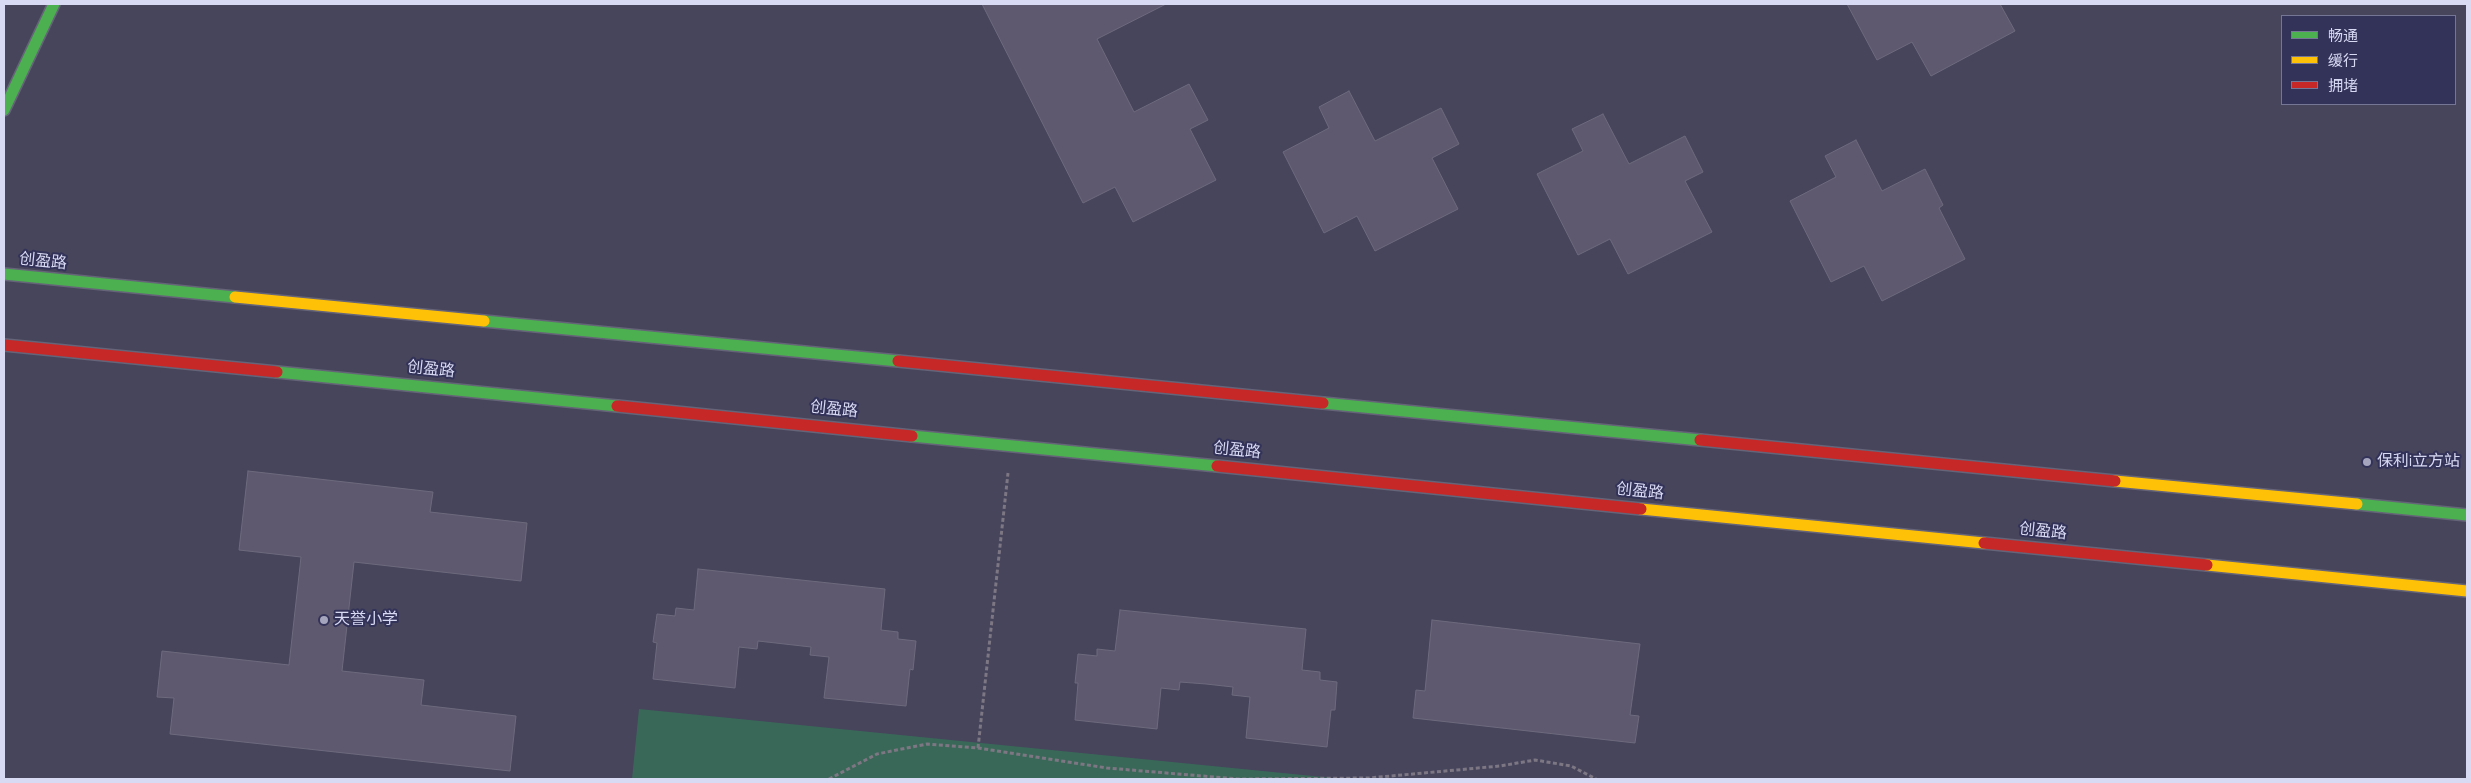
<!DOCTYPE html>
<html>
<head>
<meta charset="utf-8">
<style>
	body { margin:0 }
	#map { position:relative; width:2471px; height:783px; overflow:hidden; background:#46455c; font-family:"Sofia Sans Condensed","Noto Sans SC",sans-serif }
	canvas { display:block }
	.frame { position:absolute; inset:0; border:5px solid #d8d9f2; pointer-events:none }
	.legend { position:absolute; left:2281px; top:15px; width:175px; height:90px; box-sizing:border-box; background:#333259; border:1px solid #757596; margin:0; padding:6px 9px; list-style:none; font-size:15px; color:#d8d9f2 }
	.legend li { display:flex; align-items:center; gap:10px; height:25px }
	.legend b { width:25px; border:1px solid #757596 }
</style>
</head>
<body>
<div id="map">
<canvas width="2471" height="783"></canvas>
<div class="frame"></div>
<ul class="legend">
<li><b style="height:6px;background:#4caf50"></b>畅通</li>
<li><b style="height:6px;background:#ffc107"></b>缓行</li>
<li><b style="height:6px;background:#c62828"></b>拥堵</li>
</ul>
</div>
<script>
const context = document.querySelector('canvas').getContext('2d');
context.lineJoin = 'round';
function fill(path, color) { context.fillStyle = color; context.fill(path, 'evenodd'); }
const toPath = rows => new Path2D(rows.map(r => 'M' + r).join(''));
function stroke(path, color, width, dash) { context.strokeStyle = color; context.lineWidth = width; context.lineCap = dash ? 'butt' : 'round'; context.setLineDash(dash || []); context.stroke(path); }
function write(font, color, halo, rows, align = 'center') {
  context.font = font + ' "Sofia Sans Condensed","Noto Sans SC",sans-serif'; context.lineWidth = 4; context.setLineDash([]); context.textBaseline = 'middle'; context.strokeStyle = halo; context.fillStyle = color; for (const [text, x, y, turn = 0] of rows) {
    context.save(); context.translate(x, y); context.rotate((+turn || 0) * Math.PI / 180); context.textAlign = isNaN(turn) ? turn : align; if (halo) context.strokeText(text, 0, 0); context.fillText(text, 0, 0); context.restore();
  }
}
fill(toPath([
	[639,709,1343,779,632,779]
]), '#3a6858');
const building = toPath([
	[982,4,1166,4,1097,39,1134,112,1189,84,1208,120,1190,129,1216,180,1133,222,1115,187,1083,203,982,4],
	[1847,4,2000,4,2015,31,1931,76,1912,42,1877,60,1847,4],
	[1349,91,1375,141,1441,108,1459,144,1432,158,1458,209,1375,251,1357,216,1324,233,1283,152,1329,128,1319,107,1349,91],
	[1603,114,1629,164,1685,136,1703,172,1685,181,1712,232,1628,274,1610,239,1578,255,1537,174,1583,151,1572,129,1603,114],
	[1856,140,1882,191,1925,169,1943,205,1939,208,1965,259,1882,301,1864,266,1831,282,1790,201,1836,177,1825,156,1856,140],
	[248,471,433,492,430,512,527,523,521,581,354,562,342,671,424,680,421,705,516,716,510,771,170,734,174,698,157,697,162,651,289,665,301,557,239,550,248,471],
	[698,569,885,589,881,630,898,632,898,639,916,641,913,670,910,669,906,706,824,698,829,657,810,655,811,647,758,641,757,649,739,647,735,688,653,679,657,643,653,642,657,614,675,616,676,608,694,610,698,569],
	[1120,610,1306,629,1302,670,1320,672,1320,680,1337,682,1335,710,1331,710,1327,747,1246,738,1250,697,1232,695,1233,687,1206,684,1180,682,1179,690,1161,688,1157,729,1075,720,1078,683,1075,683,1078,654,1097,656,1097,649,1115,651,1120,610],
	[1432,620,1640,644,1630,715,1639,716,1635,743,1413,718,1416,690,1425,691,1432,620]
]);
fill(building, '#5f5970');
stroke(building, '#6e6a7d', 1);
const fast = toPath([
	[4,110,54,4],
	[4,274,235,297],
	[484,321,898,361],
	[277,372,617,406],
	[1323,403,1700,440],
	[912,436,1217,466],
	[2357,504,2467,515]
]);
const slow = toPath([
	[235,297,484,321],
	[2115,481,2357,504],
	[1641,509,1984,543],
	[2207,565,2467,591]
]);
const jam = toPath([
	[4,345,277,372],
	[898,361,1323,403],
	[617,406,912,436],
	[1700,440,2115,481],
	[1217,466,1641,509],
	[1984,543,2207,565]
]);
stroke(fast, '#656478', 14);
stroke(slow, '#656478', 14);
stroke(jam, '#656478', 14);
stroke(toPath([
	[978,748,1008,473],
	[829,779,877,754,927,744,978,748,1107,768,1238,779,1369,778,1500,766,1535,760,1571,766,1596,779]
]), '#7d7683', 3, [4, 2.5]);
stroke(fast, '#4caf50', 11);
stroke(slow, '#ffc107', 11);
stroke(jam, '#c62828', 11);
for (const [x, y, r, color] of [
	[2367,462,5,"#a5a5be"],
	[324,620,5,"#a5a5be"]
]) { const dot = new Path2D(); dot.arc(x, y, r, 0, 2 * Math.PI); context.fillStyle = color; context.fill(dot); stroke(dot, '#333259', 2); }
write('16px', '#d8d9f2', '#333259', [
	["创盈路",43,262,6],
	["创盈路",431,370,6],
	["创盈路",834,410,6],
	["创盈路",1237,451,6],
	["创盈路",1640,492,6],
	["创盈路",2043,532,6]
]);
write('16px', '#d8d9f2', '#333259', [
	["保利i立方站",2377,462],
	["天誉小学",334,620]
], 'left');
</script>
</body>
</html>
